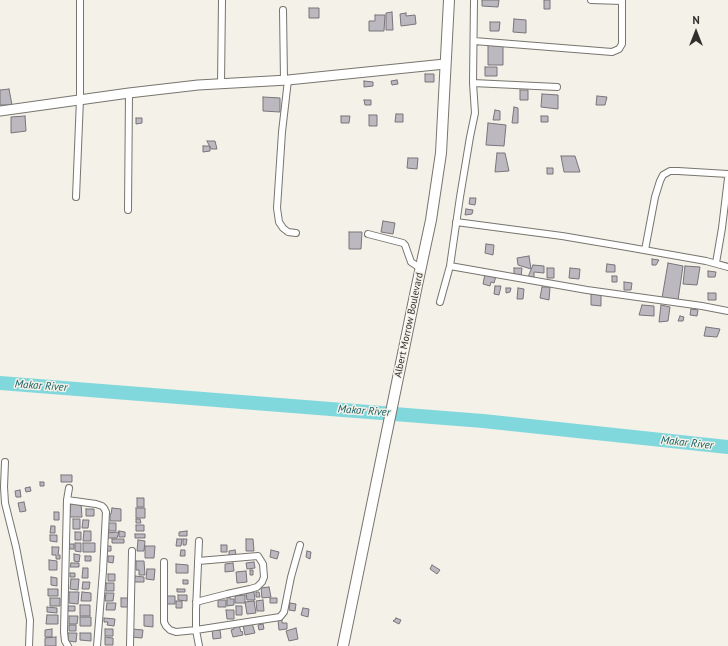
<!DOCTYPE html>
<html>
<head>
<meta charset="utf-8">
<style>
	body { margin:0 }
	#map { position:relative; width:728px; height:646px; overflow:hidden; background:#f3f1e8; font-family:"PT Sans",sans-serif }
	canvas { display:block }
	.north { position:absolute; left:676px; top:12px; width:40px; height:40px; -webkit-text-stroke:3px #f3f1e8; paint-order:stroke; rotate:0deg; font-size:11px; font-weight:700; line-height:16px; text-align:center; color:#302f2c }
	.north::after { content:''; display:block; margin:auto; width:14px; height:18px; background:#302f2c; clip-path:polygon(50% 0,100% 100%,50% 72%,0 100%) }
</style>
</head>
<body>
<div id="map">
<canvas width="728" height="646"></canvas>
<div class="north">N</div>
</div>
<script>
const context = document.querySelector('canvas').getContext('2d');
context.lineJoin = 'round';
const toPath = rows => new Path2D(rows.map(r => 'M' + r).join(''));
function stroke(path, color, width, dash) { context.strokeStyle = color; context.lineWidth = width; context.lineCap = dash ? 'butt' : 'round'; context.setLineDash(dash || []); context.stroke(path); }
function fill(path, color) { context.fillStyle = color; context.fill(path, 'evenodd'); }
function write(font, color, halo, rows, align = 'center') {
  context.font = font + ' "PT Sans",sans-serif'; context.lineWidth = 3; context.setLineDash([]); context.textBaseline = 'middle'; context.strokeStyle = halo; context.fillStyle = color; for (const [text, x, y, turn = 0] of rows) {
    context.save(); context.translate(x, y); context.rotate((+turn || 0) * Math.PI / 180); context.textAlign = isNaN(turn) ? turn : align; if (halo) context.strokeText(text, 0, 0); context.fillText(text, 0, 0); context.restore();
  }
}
stroke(toPath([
	[0,383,483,421,728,447]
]), '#80d8dc', 14);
const building = toPath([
	[482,0,499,0,498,7,482,6,482,0],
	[544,0,550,0,550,9,544,9,544,0],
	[309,8,319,8,319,18,309,18,309,8],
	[392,12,393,30,386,30,386,13,392,12],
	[406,13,406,16,415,15,416,24,401,26,400,14,406,13],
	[375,15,385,15,384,31,369,31,369,21,375,21,375,15],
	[514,19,526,20,526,33,513,32,514,19],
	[490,22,500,22,499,31,490,31,490,22],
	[488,44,503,44,503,65,488,65,488,44],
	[485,67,497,67,497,76,485,76,485,67],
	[425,74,434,74,434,82,425,82,425,74],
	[397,80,398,84,392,85,391,81,397,80],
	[364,81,373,82,373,86,364,87,364,81],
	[9,89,12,105,0,105,0,90,9,89],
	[520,90,528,90,528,100,520,100,520,90],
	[542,94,558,95,558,109,541,107,542,94],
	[597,96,607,97,605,105,596,105,597,96],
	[263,97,280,98,280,112,263,111,263,97],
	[364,100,371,100,371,105,365,105,364,100],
	[514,107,518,108,518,123,512,123,514,107],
	[495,110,500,111,500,120,493,120,495,110],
	[396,114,403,114,403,122,395,122,396,114],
	[369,115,377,115,377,126,369,126,369,115],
	[25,116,26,131,11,133,11,117,25,116],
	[341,116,350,116,349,123,341,123,341,116],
	[541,116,548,116,548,122,541,122,541,116],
	[136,118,142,118,142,123,136,124,136,118],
	[488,123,506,125,504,146,486,145,488,123],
	[207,141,215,141,217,149,211,149,207,141],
	[203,146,210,146,210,151,203,152,203,146],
	[497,153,505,153,509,171,495,172,497,153],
	[561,156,575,156,580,172,564,172,561,156],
	[408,158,418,158,417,169,407,168,408,158],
	[547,168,553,168,553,174,547,174,547,168],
	[470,198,476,198,475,205,469,204,470,198],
	[466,209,473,210,472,214,465,215,466,209],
	[383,221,395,223,393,234,381,232,383,221],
	[349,232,362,232,361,249,349,249,349,232],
	[486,244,494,245,493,255,485,253,486,244],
	[529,256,531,269,518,265,517,258,529,256],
	[652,259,659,260,656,265,652,265,652,259],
	[668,263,683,266,678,300,662,298,668,263],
	[607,264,615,265,615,272,606,272,607,264],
	[533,265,544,266,544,273,534,272,534,277,528,277,533,265],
	[685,266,700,267,697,285,683,284,685,266],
	[514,268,522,268,521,277,514,276,514,268],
	[547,268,554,268,554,278,547,278,547,268],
	[570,268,580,269,579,279,569,278,570,268],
	[708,271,716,272,715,277,708,277,708,271],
	[485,274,496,276,494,283,491,282,490,286,483,284,485,274],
	[612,276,617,276,617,282,612,282,612,276],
	[624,282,632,283,631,290,624,290,624,282],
	[495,286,501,286,499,295,494,294,495,286],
	[542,287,550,287,549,300,540,298,542,287],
	[506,288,511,288,510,292,506,293,506,288],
	[518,288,524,289,523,299,517,299,518,288],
	[708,293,716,293,716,300,708,300,708,293],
	[591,294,601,295,601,306,591,305,591,294],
	[642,305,654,306,654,316,639,315,642,305],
	[661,305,670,307,668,321,659,322,661,305],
	[691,309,698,310,697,316,690,315,691,309],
	[680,316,684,317,683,321,678,321,680,316],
	[706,327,720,329,717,337,704,336,706,327],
	[61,475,72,475,72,482,61,482,61,475],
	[40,482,44,482,44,486,40,486,40,482],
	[30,487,31,491,26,492,25,488,30,487],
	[20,490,21,497,16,497,15,491,20,490],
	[137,498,144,498,144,507,137,507,137,498],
	[24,502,26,511,20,512,18,503,24,502],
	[70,503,81,503,82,517,69,517,69,512,70,512,70,503],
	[112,508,121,509,121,521,110,521,110,514,111,514,112,508],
	[136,508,145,508,145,518,136,518,136,508],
	[86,509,94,509,94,516,86,516,86,509],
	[54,512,59,512,59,520,54,520,54,512],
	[73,519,80,519,80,529,73,529,73,519],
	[136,519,140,519,141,523,136,523,136,519],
	[83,520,89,520,88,528,82,528,83,520],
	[108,523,116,523,116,531,109,531,108,523],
	[136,525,144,525,144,531,136,531,136,525],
	[51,526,55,526,55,533,50,533,51,526],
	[84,531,91,531,91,541,83,541,84,531],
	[119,531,125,532,125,537,119,537,119,531],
	[187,531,187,536,179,536,179,532,187,531],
	[75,532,81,532,81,540,75,540,75,532],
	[119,532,117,538,106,538,106,533,119,532],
	[135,534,145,534,145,538,135,538,135,534],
	[50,535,57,535,57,542,50,541,50,535],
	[112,539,124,539,124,543,112,543,112,539],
	[177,539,182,539,181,546,176,546,177,539],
	[183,539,187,539,186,545,183,545,183,539],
	[246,539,253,539,254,551,246,551,246,539],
	[138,540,145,541,144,551,137,551,138,540],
	[75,543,81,543,81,552,75,551,75,543],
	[83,543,95,543,95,552,83,552,83,543],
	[69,544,74,544,74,549,70,549,69,544],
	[221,545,227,545,227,552,221,552,221,545],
	[106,546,111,546,111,551,106,551,106,546],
	[145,546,155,546,154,558,145,558,145,546],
	[52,547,59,547,58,555,60,555,60,559,56,559,56,555,52,555,52,547],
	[181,550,185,550,185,556,180,556,181,550],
	[235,550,236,555,229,556,229,551,235,550],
	[271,550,279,552,277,559,270,557,271,550],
	[307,551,311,552,310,559,306,557,307,551],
	[74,554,80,555,79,562,74,561,74,554],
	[85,556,91,556,91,561,85,561,85,556],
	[108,556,114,556,113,563,108,562,108,556],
	[49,560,57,561,57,570,49,570,49,560],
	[136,561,144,561,145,575,139,575,139,570,136,570,136,561],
	[254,562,255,568,247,569,246,563,254,562],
	[71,563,79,563,79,567,70,567,71,563],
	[233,563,234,571,225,572,225,564,233,563],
	[176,564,188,565,188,573,176,573,176,564],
	[432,565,440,570,437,574,430,569,432,565],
	[83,568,88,568,88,578,82,578,83,568],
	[147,569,155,569,154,580,146,579,147,569],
	[250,570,253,570,253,575,250,575,250,570],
	[246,571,247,582,237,583,236,572,246,571],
	[70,573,75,573,75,577,70,577,70,573],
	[108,574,115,574,115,581,108,581,108,574],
	[135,576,144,577,144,582,134,582,135,576],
	[51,577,57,578,57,586,51,585,51,577],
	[71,579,79,579,78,590,70,589,71,579],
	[183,580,188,580,188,584,183,584,183,580],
	[83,582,90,582,89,589,82,589,83,582],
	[106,583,114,583,114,591,106,591,106,583],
	[269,587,271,597,262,598,261,588,269,587],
	[48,589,58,589,58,596,48,596,48,589],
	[177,589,185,589,185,592,177,592,177,589],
	[69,592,79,592,78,604,69,603,69,592],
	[82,592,91,593,91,601,81,601,82,592],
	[254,592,255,600,247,600,246,593,254,592],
	[256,592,259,592,260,597,256,597,256,592],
	[106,593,114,593,113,601,105,601,106,593],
	[178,595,187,595,187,601,178,600,178,595],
	[245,595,245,603,235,603,235,596,245,595],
	[167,596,175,596,175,604,167,604,167,596],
	[227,596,230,596,230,599,234,599,234,605,227,606,227,596],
	[50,598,60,598,60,606,50,606,50,598],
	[121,598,128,598,128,607,121,607,121,598],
	[270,598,277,598,277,603,270,603,270,598],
	[218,600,226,600,226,607,218,607,218,600],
	[263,600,264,611,257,611,256,601,263,600],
	[176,601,182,601,182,608,176,608,176,601],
	[254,601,256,613,247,614,245,602,254,601],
	[107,603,116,603,115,610,106,610,107,603],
	[290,603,296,604,295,611,289,610,290,603],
	[80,605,90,605,90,616,80,616,80,605],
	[68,606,75,606,75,611,68,611,68,606],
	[236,606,242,606,242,615,236,615,236,606],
	[47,607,57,608,57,613,47,612,47,607],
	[303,608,309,609,308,617,301,615,303,608],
	[226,610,234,610,234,619,227,619,226,610],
	[47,615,58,615,58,624,46,624,47,615],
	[144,615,153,615,153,627,144,626,144,615],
	[69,616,78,616,77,624,69,624,69,616],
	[80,617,91,617,91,626,80,626,80,617],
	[104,618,115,619,114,626,107,625,108,622,104,622,104,618],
	[396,618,401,620,399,624,393,621,394,620,395,620,396,618],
	[278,620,282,620,282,623,287,623,287,629,279,630,278,620],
	[252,623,255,633,245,635,243,625,252,623],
	[263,624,264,629,259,630,258,625,263,624],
	[69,625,76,625,76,631,69,631,69,625],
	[239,625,241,632,242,631,243,635,233,637,231,630,234,629,234,626,239,625],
	[216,628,217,630,220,630,221,638,213,639,212,629,216,628],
	[296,628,298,639,289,641,286,631,296,628],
	[52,629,52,637,45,637,45,630,52,629],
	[105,629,113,629,113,636,105,636,105,629],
	[132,629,143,630,142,638,131,637,132,629],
	[68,633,77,633,76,642,68,641,68,633],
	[80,633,91,633,91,641,80,640,80,633],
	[56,637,56,646,45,646,45,638,56,637],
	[105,637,113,638,113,645,105,645,105,637]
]);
fill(building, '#bbb8bf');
stroke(building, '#78747b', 1);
const street = toPath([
	[591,0,622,1,622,0],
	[283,10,284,80],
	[474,41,612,52,619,49,622,44,622,1],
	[288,80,282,132,277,208,279,222,283,228,288,232,296,233],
	[473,83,557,87],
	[221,84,222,0],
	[76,197,80,99,80,0],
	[128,210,129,93],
	[456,222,562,236,627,247,706,261,728,267],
	[368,234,403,243,405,245,411,262,420,268],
	[645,250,655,197,660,181,663,175,670,171,678,171,728,174],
	[716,263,722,228,728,178],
	[450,266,587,290,702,306,728,311],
	[440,302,450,266,460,197,470,137,475,113,473,83,474,0],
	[5,462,4,487,5,503,16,547,30,620,29,646],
	[67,500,96,504,102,506,104,508,106,512,103,571,97,646],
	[164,562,164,622,166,626,170,630,176,632,196,630,280,617,284,612,291,577,300,545],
	[196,602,227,594,250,589,257,587,262,582,264,577,263,564,258,556,198,561],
	[68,646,65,641,64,632,67,500,69,488],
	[130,646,132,551],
	[199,646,196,630,196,610,199,541]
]);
const secondary = toPath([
	[0,111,129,93,198,85,288,80,445,64]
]);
const primary = toPath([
	[343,646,416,290,431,220,441,153,449,0]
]);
stroke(street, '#77756e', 8);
stroke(secondary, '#77756e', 11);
stroke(primary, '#77756e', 12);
stroke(street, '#fff', 6);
stroke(secondary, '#fff', 9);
stroke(primary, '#fff', 10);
write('10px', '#302f2c', '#f3f1e8', [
	["Albert Morrow Boulevard",409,325,-78]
]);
write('italic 11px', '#155f63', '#f3f1e8', [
	["Makar River",41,386,4],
	["Makar River",364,411,4],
	["Makar River",687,443,6]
]);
</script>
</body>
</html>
